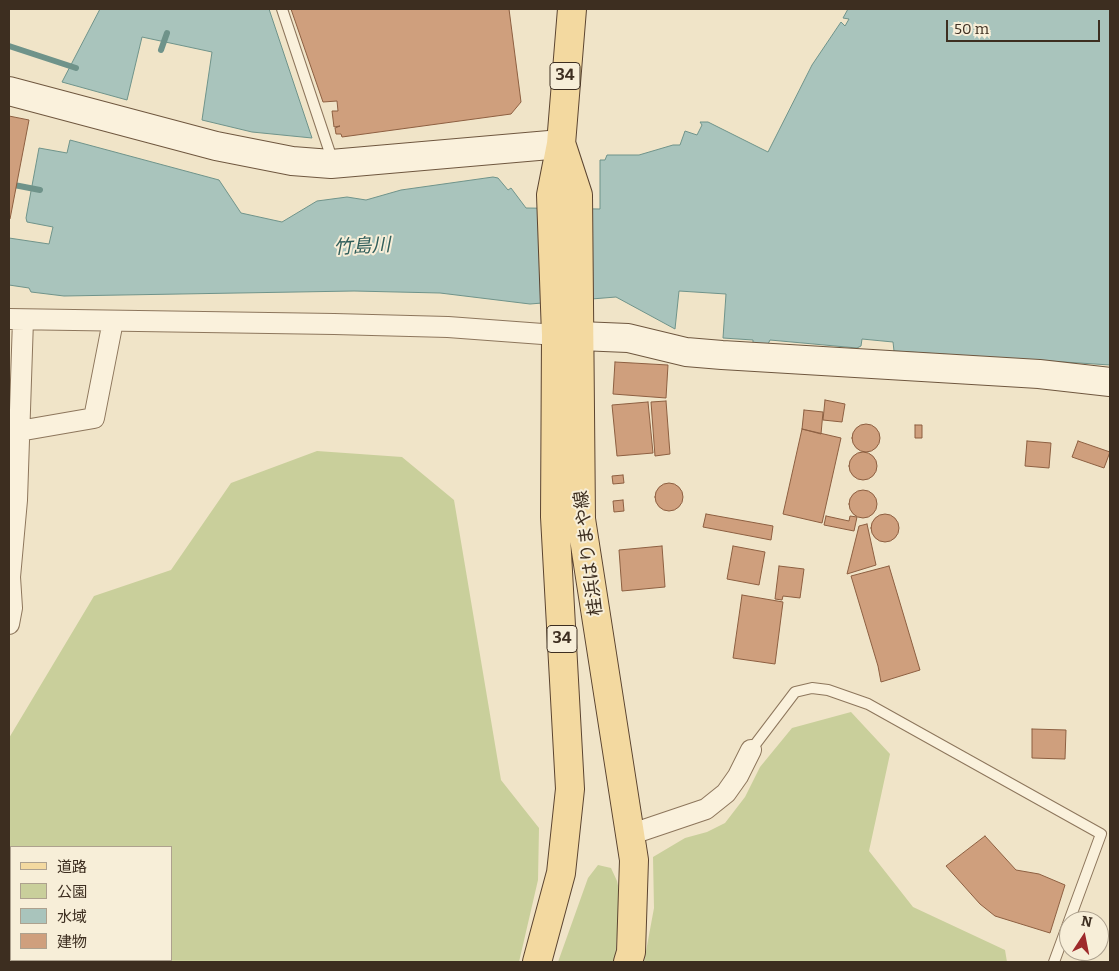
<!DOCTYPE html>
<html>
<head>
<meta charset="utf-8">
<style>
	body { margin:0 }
	#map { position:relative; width:1119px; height:971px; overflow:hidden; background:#f0e4c8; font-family:Bitter,"Noto Sans JP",serif }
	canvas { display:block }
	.frame { position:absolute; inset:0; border:10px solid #3d2e20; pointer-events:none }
	.legend { position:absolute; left:10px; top:846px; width:162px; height:115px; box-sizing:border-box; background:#f7eed8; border:1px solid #ada18e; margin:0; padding:6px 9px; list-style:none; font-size:15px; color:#3d2e20 }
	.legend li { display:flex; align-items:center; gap:10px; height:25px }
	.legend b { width:25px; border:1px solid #ada18e }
	.north { position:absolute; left:1059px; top:911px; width:50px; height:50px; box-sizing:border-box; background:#f7eed8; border:1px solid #ada18e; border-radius:50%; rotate:11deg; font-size:14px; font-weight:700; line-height:20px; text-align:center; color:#3d2e20 }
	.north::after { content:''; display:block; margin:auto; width:18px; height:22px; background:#9e2a2b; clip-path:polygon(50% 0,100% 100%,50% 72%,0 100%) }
	.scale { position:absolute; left:946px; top:20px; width:154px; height:22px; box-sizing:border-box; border:2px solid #3d2e20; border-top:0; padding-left:6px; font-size:15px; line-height:18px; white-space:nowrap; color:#3d2e20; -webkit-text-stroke:4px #f7eed8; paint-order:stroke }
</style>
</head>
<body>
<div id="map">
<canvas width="1119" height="971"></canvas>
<div class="frame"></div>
<ul class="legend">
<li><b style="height:6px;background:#f3d9a0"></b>道路</li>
<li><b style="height:14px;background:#c9cf9b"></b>公園</li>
<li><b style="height:14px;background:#a9c4bc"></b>水域</li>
<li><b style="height:14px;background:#cf9f7d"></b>建物</li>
</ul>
<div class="north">N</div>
<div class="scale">50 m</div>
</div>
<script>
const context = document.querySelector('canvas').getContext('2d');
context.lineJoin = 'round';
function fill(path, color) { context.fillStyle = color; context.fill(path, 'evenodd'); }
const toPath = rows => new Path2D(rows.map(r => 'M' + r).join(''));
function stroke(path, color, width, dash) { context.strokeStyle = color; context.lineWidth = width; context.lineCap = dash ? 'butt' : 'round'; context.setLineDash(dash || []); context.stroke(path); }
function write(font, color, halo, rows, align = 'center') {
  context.font = font + ' Bitter,"Noto Sans JP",serif'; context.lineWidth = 4; context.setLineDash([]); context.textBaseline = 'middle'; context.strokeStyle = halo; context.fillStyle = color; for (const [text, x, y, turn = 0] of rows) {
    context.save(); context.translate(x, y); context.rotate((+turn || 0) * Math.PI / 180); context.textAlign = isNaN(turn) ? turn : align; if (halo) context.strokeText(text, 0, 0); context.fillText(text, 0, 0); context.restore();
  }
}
fill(toPath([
	[317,451,402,457,454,500,501,780,539,828,538,880,519,962,9,962,9,738,94,596,171,570,231,483],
	[11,847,171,847,171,960,11,960],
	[851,712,890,754,869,851,913,907,1005,950,1007,962,644,962,654,908,653,857,685,838,707,832,725,823,745,797,760,767,792,728],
	[598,865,611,868,617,881,620,895,615,962,558,962,588,878]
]), '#c9cf9b');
const water = toPath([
	[100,9,269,9,312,138,252,132,202,120,212,52,142,37,127,100,62,82,100,9],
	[848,9,1110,9,1110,365,894,351,893,342,862,339,861,346,857,348,770,340,768,344,753,343,753,340,723,338,726,294,679,291,675,329,616,297,530,304,440,293,354,291,64,296,31,292,29,288,9,285,9,238,49,244,53,227,27,222,26,218,39,148,67,153,70,140,219,180,241,213,282,222,317,201,347,197,366,200,401,190,493,177,498,178,508,190,511,188,526,208,600,209,600,160,605,160,607,155,639,155,673,145,680,145,685,131,697,135,702,125,700,122,708,122,768,152,812,65,841,22,845,26,849,19,843,18,848,9]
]);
fill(water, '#a9c4bc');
stroke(water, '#6f938a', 1);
stroke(toPath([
	[9,46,76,68],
	[161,50,167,33],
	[9,184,40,190]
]), '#6f938a', 6);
const building = toPath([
	[291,9,509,9,521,102,511,114,342,137,341,134,336,134,335,128,340,126,334,127,332,111,338,111,337,101,323,102,291,9],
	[9,116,29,120,10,219,9,219,9,116],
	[615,362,668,365,666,398,613,394,615,362],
	[825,400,845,404,842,422,823,420,825,400],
	[666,401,670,454,655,456,651,402,666,401],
	[648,402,653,453,617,456,612,405,648,402],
	[804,410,823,412,821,434,802,429,804,410],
	'852 438a14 14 0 1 1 28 0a14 14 0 1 1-28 0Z',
	[915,425,922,425,922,438,915,438,915,425],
	[802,429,841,438,822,523,783,514,802,429],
	[1027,441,1051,443,1049,468,1025,466,1027,441],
	[1078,441,1110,452,1104,468,1072,457,1078,441],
	'849 466a14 14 0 1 1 28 0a14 14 0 1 1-28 0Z',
	[623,475,624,483,613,484,612,476,623,475],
	'655 497a14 14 0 1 1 28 0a14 14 0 1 1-28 0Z',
	'849 504a14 14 0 1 1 28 0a14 14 0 1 1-28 0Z',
	[623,500,624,511,614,512,613,501,623,500],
	'871 528a14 14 0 1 1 28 0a14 14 0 1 1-28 0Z',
	[706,514,773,526,771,540,703,527,706,514],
	[826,516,849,521,850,516,857,517,854,531,824,525,826,516],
	[867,524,876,565,847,574,859,526,867,524],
	[662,546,665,587,622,591,619,550,662,546],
	[733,546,765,552,759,585,727,579,733,546],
	[779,566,804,569,800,598,783,596,782,600,775,599,779,566],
	[889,566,920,670,881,682,878,666,851,576,889,566],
	[742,595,783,602,775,664,733,658,742,595],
	[1032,729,1066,730,1065,759,1032,758,1032,729],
	[985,836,1016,870,1039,874,1065,885,1050,933,995,916,980,904,946,866,985,836]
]);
fill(building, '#cf9f7d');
stroke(building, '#8d5f41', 1);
const lane = toPath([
	[282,9,333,162],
	[751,750,795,692,812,688,828,690,868,704,1101,834,1054,962]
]);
const street = toPath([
	[9,319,334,324,448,327,556,335],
	[19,431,94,418,113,321],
	[9,624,12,608,10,577,17,500,23,320],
	[629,835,706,809,726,793,738,776,751,750]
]);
const secondary = toPath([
	[9,91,216,146,292,161,331,164,561,144],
	[556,335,628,338,686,352,722,355,1039,374,1110,382]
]);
const primary = toPath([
	[562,146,578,195,581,519,634,860,631,952,628,962],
	[537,962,561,873,570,789,555,517,556,335,551,195,561,144,572,9]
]);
stroke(lane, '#8d765c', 12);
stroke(street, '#8d765c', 22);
stroke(secondary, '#6f573f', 30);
stroke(primary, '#5b4430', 30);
stroke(lane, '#faf1dc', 10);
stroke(street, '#faf1dc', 20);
stroke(secondary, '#faf1dc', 28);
stroke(primary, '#f3d9a0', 28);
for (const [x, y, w] of [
	[565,76,30],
	[562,639,30]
]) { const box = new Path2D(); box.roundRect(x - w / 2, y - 13.5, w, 27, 4); context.fillStyle = '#f7eed8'; context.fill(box); stroke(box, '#3d2e20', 1); }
write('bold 16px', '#3d2e20', null, [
	["34",565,76],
	["34",562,639]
]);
write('18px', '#3d2e20', '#f7eed8', [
	["桂浜はりまや線",589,553,-97]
]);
write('italic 19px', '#2f5d5a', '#f7eed8', [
	["竹島川",362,247,-3]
]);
</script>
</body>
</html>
